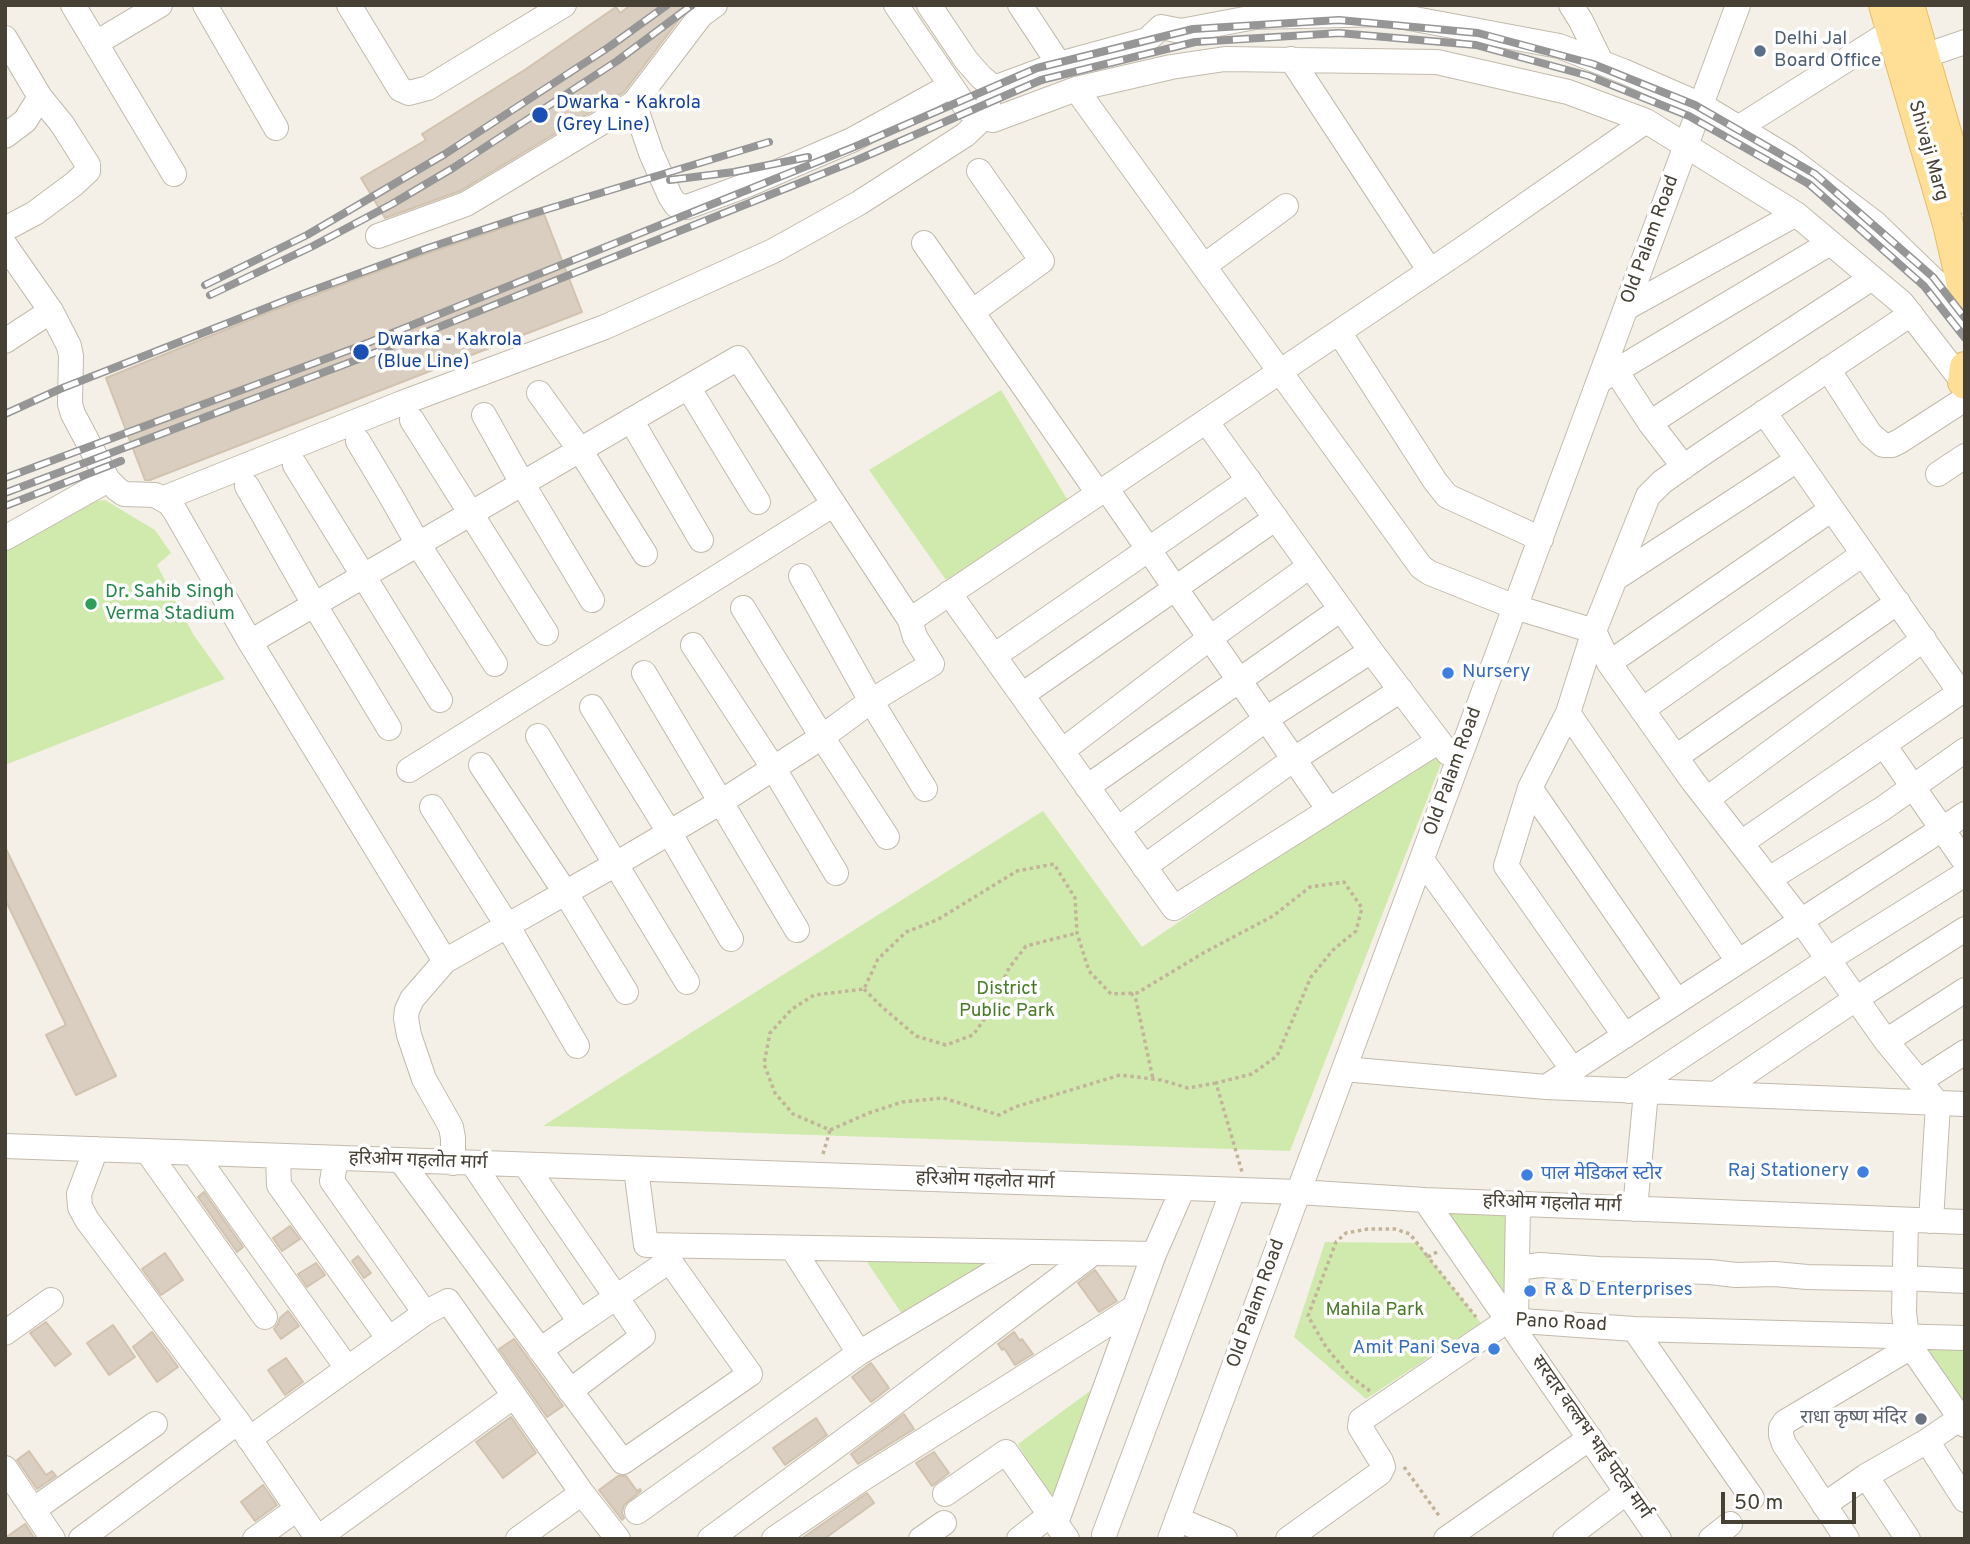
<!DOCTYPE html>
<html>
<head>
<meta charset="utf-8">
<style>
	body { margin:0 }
	#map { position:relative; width:1970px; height:1544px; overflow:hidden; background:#f4f0e7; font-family:Overpass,sans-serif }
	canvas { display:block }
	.frame { position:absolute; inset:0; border:7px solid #474035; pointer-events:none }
	.scale { position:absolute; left:1721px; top:1492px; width:135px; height:32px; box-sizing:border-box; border:4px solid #474035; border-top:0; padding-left:9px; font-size:21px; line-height:24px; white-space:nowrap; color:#474035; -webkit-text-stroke:5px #fff; paint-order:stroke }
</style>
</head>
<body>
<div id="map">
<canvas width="1970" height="1544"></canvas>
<div class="frame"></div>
<div class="scale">50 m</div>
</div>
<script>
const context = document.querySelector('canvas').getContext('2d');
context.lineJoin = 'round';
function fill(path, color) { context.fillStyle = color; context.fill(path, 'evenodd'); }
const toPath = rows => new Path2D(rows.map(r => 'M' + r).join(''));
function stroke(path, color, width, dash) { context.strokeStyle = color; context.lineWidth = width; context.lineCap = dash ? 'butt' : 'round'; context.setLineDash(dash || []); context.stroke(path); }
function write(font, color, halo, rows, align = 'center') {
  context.font = font + ' Overpass,"Noto Sans Devanagari",sans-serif'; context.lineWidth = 7; context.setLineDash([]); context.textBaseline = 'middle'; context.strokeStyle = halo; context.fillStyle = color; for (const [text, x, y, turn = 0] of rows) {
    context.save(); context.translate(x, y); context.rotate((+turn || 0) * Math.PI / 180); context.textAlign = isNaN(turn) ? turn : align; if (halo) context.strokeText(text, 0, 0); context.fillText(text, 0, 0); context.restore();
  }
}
fill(toPath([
	[1001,390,1069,502,946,580,869,470],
	[105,500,155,530,171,553,157,565,193,634,225,679,5,765,5,542,80,503],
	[1451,738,1290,1151,543,1126,1043,811,1142,947],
	[1441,1211,1509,1211,1511,1313],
	[1325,1242,1417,1243,1481,1323,1366,1399,1294,1337],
	[863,1256,1011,1257,906,1320],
	[1916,1344,1965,1345,1965,1406],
	[1098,1385,1055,1511,1018,1444]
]), '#d0eaae');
const building = toPath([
	[631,5,690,5,624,92,460,191,385,218,361,178,426,140,422,134,526,69,616,7,620,13,631,5],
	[544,214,582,312,150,480,145,480,106,378,267,313,408,260,544,214],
	[5,847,116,1076,76,1095,46,1035,66,1025,5,899,5,847],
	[204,1192,243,1247,237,1252,198,1197,204,1192],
	[290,1226,300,1239,282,1251,273,1238,290,1226],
	[165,1253,183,1280,161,1295,142,1269,165,1253],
	[358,1256,371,1273,364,1278,352,1261,358,1256],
	[316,1263,325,1275,307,1287,298,1274,316,1263],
	[1095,1270,1117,1301,1099,1312,1078,1283,1095,1270],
	[288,1311,299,1326,281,1339,274,1329,278,1324,280,1318,288,1311],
	[46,1322,71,1354,55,1366,30,1333,46,1322],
	[113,1325,135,1357,109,1375,87,1343,113,1325],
	[152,1332,178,1367,157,1382,133,1347,152,1332],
	[1014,1332,1020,1341,1022,1339,1033,1354,1015,1365,1004,1348,1002,1350,998,1344,1014,1332],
	[514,1339,563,1406,547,1417,499,1349,514,1339],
	[286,1358,303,1382,285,1395,268,1370,286,1358],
	[871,1363,889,1388,871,1402,852,1377,871,1363],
	[904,1414,914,1429,858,1464,851,1454,904,1414],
	[511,1417,536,1453,503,1478,476,1442,511,1417],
	[816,1418,827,1435,785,1465,773,1448,816,1418],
	[29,1451,46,1475,52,1471,56,1476,37,1489,17,1460,29,1451],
	[934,1452,949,1473,932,1486,916,1463,934,1452],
	[618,1476,626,1476,637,1491,640,1489,641,1491,624,1505,622,1513,624,1518,622,1520,599,1490,618,1476],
	[263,1485,277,1505,255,1521,241,1502,263,1485],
	[867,1493,874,1503,824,1539,801,1539,867,1493],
	[25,1524,35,1539,5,1539,5,1538,25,1524]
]);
fill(building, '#d9cebf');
stroke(building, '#d1c3af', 2);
const minor = toPath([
	[73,5,174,174],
	[205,5,276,128],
	[349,5,400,89,409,93,428,88,564,5],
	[896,5,967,109,983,118,993,120,1076,89,1171,67,1225,59,1437,62,1568,92,1646,121,1796,214,1902,303,1963,382],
	[929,5,966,60,981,77,994,88,1059,64,1147,40,1161,27,1181,31,1255,17,1388,14,1559,46,1623,71,1701,105,1789,158,1875,223,1940,286,1965,316],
	[1020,5,1059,64],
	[1571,5,1581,21,1601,62],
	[5,38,40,97,62,124,88,165,88,171,74,184,35,213,5,229],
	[96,43,160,5],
	[1924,56,1965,42],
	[1291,59,1430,271],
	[1076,89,1421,567,1430,573,1515,607,1594,631,1609,663,1692,780,1796,914,1886,1041,1938,1104,1931,1221],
	[634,103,701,15,715,5],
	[1738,128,1892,31],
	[5,136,25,121,40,97],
	[378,236,466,204,634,103,651,153,670,196,676,205,687,207,747,185,852,140,950,86],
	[924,243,1098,493],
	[5,245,51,311,69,346,71,356,70,404,73,414,108,480,117,489,124,494,155,495,169,503,175,511,250,642,445,961],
	[1204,266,1286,206],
	[1626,308,1796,214],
	[972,312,1042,261,979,171],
	[1339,332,1435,481,1447,496,1541,539],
	[5,341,51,311],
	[1828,369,1870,434,1883,445,1892,445,1900,441,1965,399],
	[1616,371,1650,423,1684,467],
	[1599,381,1830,243],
	[688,387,758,502],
	[539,393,580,450,645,554],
	[1764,412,1960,692],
	[484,415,522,483,592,600],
	[412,420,546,633],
	[631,420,701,540],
	[1206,421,1371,651,1448,753],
	[1650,423,1872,278],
	[358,441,392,498,418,544,495,664],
	[295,465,440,700],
	[1938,474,1965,456],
	[247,486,314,604,389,728],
	[1106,488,1329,810],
	[162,499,402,403,605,327,773,251,859,203,965,135,983,118,988,104],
	[5,538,108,480],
	[801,576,871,701,925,789],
	[1616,578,1797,460],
	[949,593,1174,908,1439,741],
	[743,608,822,737,887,837],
	[910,620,1461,250,1646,121],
	[250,642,738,358,910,620,915,637,932,664,871,701,822,737,721,802,616,864,445,961,412,999,407,1010,406,1018,409,1035,424,1079,451,1127,453,1138,453,1163],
	[693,645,774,769,836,873],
	[994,656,1249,480],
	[1609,663,1832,509],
	[644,673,797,930],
	[1022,695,1276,518],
	[592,707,669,832,731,939],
	[1642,710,1863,554],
	[1568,713,1738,961],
	[538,736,687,982],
	[1884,745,1965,862],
	[1062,751,1210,638,1310,566],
	[1676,757,1898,602],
	[481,765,565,892,626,992],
	[409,770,834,504],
	[1087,787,1341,609],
	[1530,788,1677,1001],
	[1707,799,1924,639],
	[432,807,507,925,577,1046],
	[1118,829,1266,719,1371,651],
	[1741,843,1965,689],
	[1422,860,1573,1070],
	[1144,867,1294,759,1401,690],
	[1769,879,1882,809,1965,750],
	[1625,1036,1506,866,1530,788,1568,713,1594,631,1648,496,1662,482,1702,454,1911,314],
	[1886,1041,1965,990],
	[1344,1069,1546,1087,1965,1104],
	[1920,1081,1965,1052],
	[1546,1087,1965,814],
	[1629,1091,1829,959,1965,874],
	[1715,1094,1857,998,1965,929],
	[5,1146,1298,1192,1425,1200,1965,1222],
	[96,1149,79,1194,80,1207,87,1220,238,1422,318,1539],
	[147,1151,265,1317],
	[194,1153,347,1368],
	[278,1157,279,1185,389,1339],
	[336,1159,332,1181,425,1313,448,1301,582,1493,618,1539],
	[401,1161,623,1462,750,1374,659,1246],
	[473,1164,580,1322,669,1261],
	[526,1166,643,1336,570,1391],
	[636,1169,646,1245,1154,1254],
	[1425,1200,1659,1539],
	[1635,1209,1646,1092],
	[1906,1220,1904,1313,1907,1336,1911,1347,1965,1425],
	[793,1249,859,1353],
	[1517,1268,1540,1265,1599,1269,1710,1272,1736,1275,1775,1274,1807,1277,1905,1279],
	[1905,1278,1965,1281],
	[1516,1320,1518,1204],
	[1634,1329,1752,1498],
	[5,1333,51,1300],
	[540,1350,580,1322],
	[249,1439,425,1313],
	[1927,1441,1965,1500],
	[5,1468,53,1539],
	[1866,1476,1908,1539],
	[945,1494,1006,1452,1067,1539],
	[1824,1505,1866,1476,1927,1441,1965,1415],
	[33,1510,155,1424],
	[637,1512,859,1353,1026,1253],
	[1177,1519,1225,1539],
	[1056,1523,1154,1254,1183,1188],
	[1104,1535,1233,1190],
	[318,1538,514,1396],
	[81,1539,238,1422],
	[255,1539,297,1509],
	[518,1539,582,1493],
	[710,1539,876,1417,1092,1254],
	[774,1539,859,1481,1135,1307],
	[921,1539,944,1523],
	[1019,1539,1050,1515],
	[1170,1539,1738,5],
	[1288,1539,1380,1473,1383,1467,1381,1461,1360,1427,1361,1420,1508,1320,1634,1329,1965,1338],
	[1446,1539,1590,1438],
	[1565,1539,1627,1492],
	[1711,1539,1730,1524],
	[1847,1539,1784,1444,1781,1435,1781,1428,1785,1422,1911,1347]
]);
const major = toPath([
	[1884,5,1948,224,1965,298],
	[1909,5,1965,198],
	[1965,367,1963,382,1965,384]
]);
stroke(minor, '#c3baac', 26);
stroke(major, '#e9bc60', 32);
stroke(toPath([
	[864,989,881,1006,916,1036,946,1045,973,1035,988,1014,1009,968,1026,946,1077,933],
	[1131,993,1136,1000,1153,1079],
	[1216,1083,1188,1088,1161,1080,1120,1075,1015,1107,999,1115,943,1098,902,1102,869,1113,830,1130,793,1114,775,1093,764,1064,770,1033,792,1009,814,995,864,989,878,959,906,932,937,920,1017,871,1054,864,1075,898,1077,933,1089,971,1111,994,1137,993,1205,952,1273,916,1310,887,1344,882,1362,908,1356,931,1333,950,1311,977,1277,1056,1252,1074,1216,1083,1242,1172],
	[823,1154,830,1130],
	[1437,1252,1428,1257,1476,1317],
	[1370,1391,1350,1376,1326,1347,1308,1316,1336,1242,1346,1233,1368,1229,1395,1229,1410,1234,1428,1257],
	[1404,1467,1440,1517]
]), '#c2b399', 3.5, [3.5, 3.5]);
stroke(minor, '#fff', 24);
stroke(major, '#ffde95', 30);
const rail = toPath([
	[670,180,734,172,808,157],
	[205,285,307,235,445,154,609,47,667,5],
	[210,295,313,246,392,204,453,168,617,61,692,5],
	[5,414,60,389,289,299,428,248,518,218,769,142],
	[5,478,360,346,854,147,1037,68,1193,29,1339,20,1478,33,1593,64,1695,105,1815,174,1933,277,1965,318],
	[5,493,364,357,857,160,1041,80,1195,42,1339,33,1476,45,1589,76,1689,116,1809,184,1924,286,1965,338],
	[5,506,121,461]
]);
stroke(rail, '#969696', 8);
stroke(rail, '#fff', 5, [16]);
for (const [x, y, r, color] of [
	[1760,51,7,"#5c6f8a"],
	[540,115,9,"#1a4fb4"],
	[361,352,9,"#1a4fb4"],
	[91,604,7,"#2e9e5b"],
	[1448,673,7,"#3f7fe0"],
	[1863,1172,7,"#3f7fe0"],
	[1527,1175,7,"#3f7fe0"],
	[1530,1291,7,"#3f7fe0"],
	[1494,1349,7,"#3f7fe0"],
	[1921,1419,7,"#6b7280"]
]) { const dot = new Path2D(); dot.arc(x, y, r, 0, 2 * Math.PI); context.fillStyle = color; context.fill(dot); stroke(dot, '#fff', 2.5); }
write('19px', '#4e5e75', '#fff', [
	["Delhi Jal",1774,40],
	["Board Office",1774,62]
], 'left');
write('19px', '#164399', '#fff', [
	["Dwarka - Kakrola",556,104],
	["(Grey Line)",556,126],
	["Dwarka - Kakrola",377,341],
	["(Blue Line)",377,363]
], 'left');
write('19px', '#474035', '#fff', [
	["Shivaji Marg",1927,151,74],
	["Old Palam Road",1651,240,-70],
	["Old Palam Road",1454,772,-70],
	["हरिओम गहलोत मार्ग",418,1162,2],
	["हरिओम गहलोत मार्ग",985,1182,2],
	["हरिओम गहलोत मार्ग",1552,1205,2],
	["Old Palam Road",1257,1304,-70],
	["Pano Road",1561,1324,3],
	["सरदार वल्लभ भाई पटेल मार्ग",1590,1438,55]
]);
write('19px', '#27864d', '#fff', [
	["Dr. Sahib Singh",105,593],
	["Verma Stadium",105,615]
], 'left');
write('19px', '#366cbe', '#fff', [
	["Nursery",1462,673],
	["Raj Stationery",1849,1172,"right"],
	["पाल मेडिकल स्टोर",1541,1175],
	["R & D Enterprises",1544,1291],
	["Amit Pani Seva",1480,1349,"right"]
], 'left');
write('19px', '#497c26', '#fff', [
	["District",1007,990],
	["Public Park",1007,1012],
	["Mahila Park",1375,1311]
]);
write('19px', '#5b616d', '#fff', [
	["राधा कृष्ण मंदिर",1907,1419]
], 'right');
</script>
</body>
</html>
